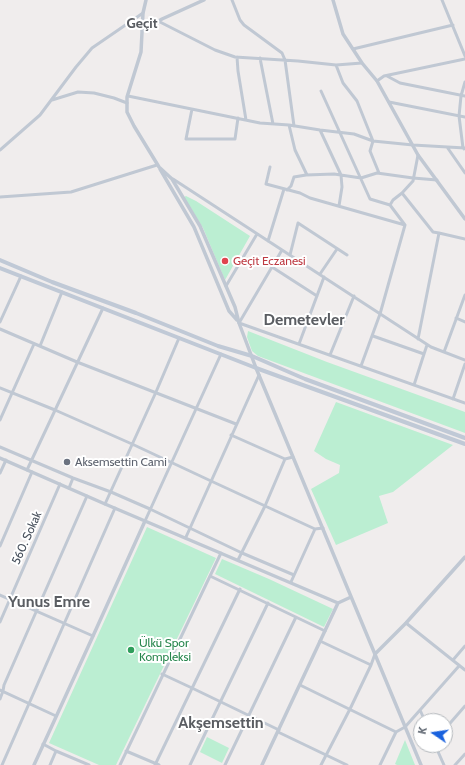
<!DOCTYPE html>
<html>
<head>
<meta charset="utf-8">
<style>
	body { margin:0 }
	#map { position:relative; width:465px; height:765px; overflow:hidden; background:#f0eded; font-family:Cabin,sans-serif }
	canvas { display:block }
	.north { position:absolute; left:413px; top:713px; width:40px; height:40px; box-sizing:border-box; background:#fff; border:1px solid #b5b9bd; border-radius:50%; rotate:283deg; font-size:11px; font-weight:700; line-height:16px; text-align:center; color:#464f5b }
	.north::after { content:''; display:block; margin:auto; width:14px; height:18px; background:#1961de; clip-path:polygon(50% 0,100% 100%,50% 72%,0 100%) }
</style>
</head>
<body>
<div id="map">
<canvas width="465" height="765"></canvas>
<div class="north">K</div>
</div>
<script>
const context = document.querySelector('canvas').getContext('2d');
context.lineJoin = 'round';
function fill(path, color) { context.fillStyle = color; context.fill(path, 'evenodd'); }
const toPath = rows => new Path2D(rows.map(r => 'M' + r).join(''));
function stroke(path, color, width, dash) { context.strokeStyle = color; context.lineWidth = width; context.lineCap = dash ? 'butt' : 'round'; context.setLineDash(dash || []); context.stroke(path); }
function write(font, color, halo, rows, align = 'center') {
  context.font = font + ' Cabin,sans-serif'; context.lineWidth = 4; context.setLineDash([]); context.textBaseline = 'middle'; context.strokeStyle = halo; context.fillStyle = color; for (const [text, x, y, turn = 0] of rows) {
    context.save(); context.translate(x, y); context.rotate((+turn || 0) * Math.PI / 180); context.textAlign = isNaN(turn) ? turn : align; if (halo) context.strokeText(text, 0, 0); context.fillText(text, 0, 0); context.restore();
  }
}
fill(toPath([
	[186,196,196,201,250,236,225,280,203,228,184,197],
	[248,331,327,362,465,412,465,433,258,356,252,351,247,337],
	[336,402,453,445,393,492,379,496,388,523,336,545,311,489,339,473,340,465,326,459,314,451],
	[147,527,216,558,116,765,99,765,49,743],
	[222,559,269,579,333,609,324,627,215,574],
	[207,737,229,748,222,763,200,752],
	[405,740,415,765,397,765,395,764]
]), '#bbeed2');
stroke(toPath([
	[232,0,240,20,244,25,282,53,285,60,294,126],
	[442,0,465,56],
	[158,21,215,50,235,57,298,61,336,65,362,63],
	[353,49,453,25],
	[237,57,238,71,246,120],
	[260,58,273,124],
	[336,65,343,83,357,101,373,141,370,151,379,173],
	[387,76,400,83,465,96],
	[377,81,384,76,465,59],
	[321,91,370,199,390,205],
	[128,96,260,123,289,125,320,130,354,134,373,141,413,145,465,148],
	[52,100,78,92,94,93,114,98,127,103],
	[389,102,465,117],
	[192,109,186,139,235,139,238,118],
	[289,125,295,150,307,175],
	[320,130,341,175,342,187,339,206],
	[447,147,465,173],
	[464,149,463,148,459,116,461,96,465,82],
	[0,150,40,115,76,67,92,48,143,13],
	[270,167,266,184,300,193,310,198,405,225],
	[173,179,431,347,465,360],
	[287,190,291,186,294,177,306,175,334,174,361,178,377,173,413,178,437,180],
	[402,193,433,232,439,233],
	[0,197,71,192,157,165],
	[268,241,284,189],
	[282,250,239,323,465,403],
	[290,255,298,223,347,255],
	[272,267,317,296],
	[320,274,337,249],
	[226,286,257,234],
	[456,318,465,322],
	[0,322,21,276],
	[0,329,77,362,236,424],
	[373,336,424,354],
	[418,339,439,233,465,239],
	[299,344,324,277],
	[40,346,62,292],
	[444,352,465,295],
	[330,355,354,296],
	[361,366,380,314,405,225,390,205,393,200,402,193,413,181,418,155],
	[414,385,424,354,427,345],
	[0,388,55,410,132,444,211,481,315,529,323,528],
	[453,399,465,364],
	[0,420,34,344],
	[231,435,285,459,293,457],
	[0,447,73,478,111,492,150,509,242,553,294,575],
	[27,470,103,308],
	[0,473,6,460],
	[69,488,73,478],
	[105,504,156,392,179,338],
	[145,521,221,354],
	[186,537,259,375],
	[0,546,32,472],
	[238,560,265,506,285,459],
	[210,576,325,631],
	[291,582,315,529],
	[0,595,93,636],
	[0,622,60,484],
	[406,623,465,670],
	[320,641,371,665],
	[453,660,465,646],
	[162,674,192,688,279,730],
	[300,685,396,732,405,727,459,666],
	[0,690,56,716],
	[0,699,3,691,4,685,87,496],
	[420,710,425,721],
	[445,729,465,706],
	[278,732,347,765],
	[43,744,56,751,89,765],
	[435,745,444,765],
	[126,751,159,765],
	[2,765,115,508],
	[50,765,56,751],
	[120,765,221,553],
	[155,765,240,589],
	[190,765,268,603],
	[225,765,296,617],
	[321,765,350,709,371,665,375,654],
	[380,765,396,732],
	[455,765,465,754]
]), '#c0c8d3', 3);
stroke(toPath([
	[146,0,143,13,141,52,127,97,127,112,134,126,159,167,172,179,200,226,235,307,239,323,256,368,421,765],
	[333,0,343,34,362,63,377,81,418,155,465,219],
	[142,31,162,19,204,0],
	[160,169,194,227,229,311,237,320],
	[0,458,105,504,338,603,351,597],
	[375,654,406,623,465,557],
	[34,765,93,636,145,521],
	[262,765,338,603]
]), '#c0c8d3', 3.5);
stroke(toPath([
	[0,260,52,282,136,313,218,346,252,356,305,379,465,438],
	[0,268,256,368,465,444]
]), '#c0c9d6', 4);
for (const [x, y, r, color] of [
	[225,261,4,"#e0444e"],
	[67,462,4,"#6b7280"],
	[131,650,4,"#2e9e5b"]
]) { const dot = new Path2D(); dot.arc(x, y, r, 0, 2 * Math.PI); context.fillStyle = color; context.fill(dot); stroke(dot, '#fff', 1.5); }
write('12px', '#be3a42', '#fff', [
	["Geçit Eczanesi",233,261]
], 'left');
write('12px', '#5b616d', '#fff', [
	["Aksemsettin Cami",75,462]
], 'left');
write('12px', '#464f5b', '#fff', [
	["560. Sokak",27,538,-66]
]);
write('12px', '#27864d', '#fff', [
	["Ülkü Spor",139,643],
	["Kompleksi",139,657]
], 'left');
write('bold 14px', '#5a5d62', '#fff', [
	["Geçit",142,24]
]);
write('bold 16px', '#5a5d62', '#fff', [
	["Demetevler",304,320],
	["Yunus Emre",49,602],
	["Akşemsettin",221,723]
]);
</script>
</body>
</html>
